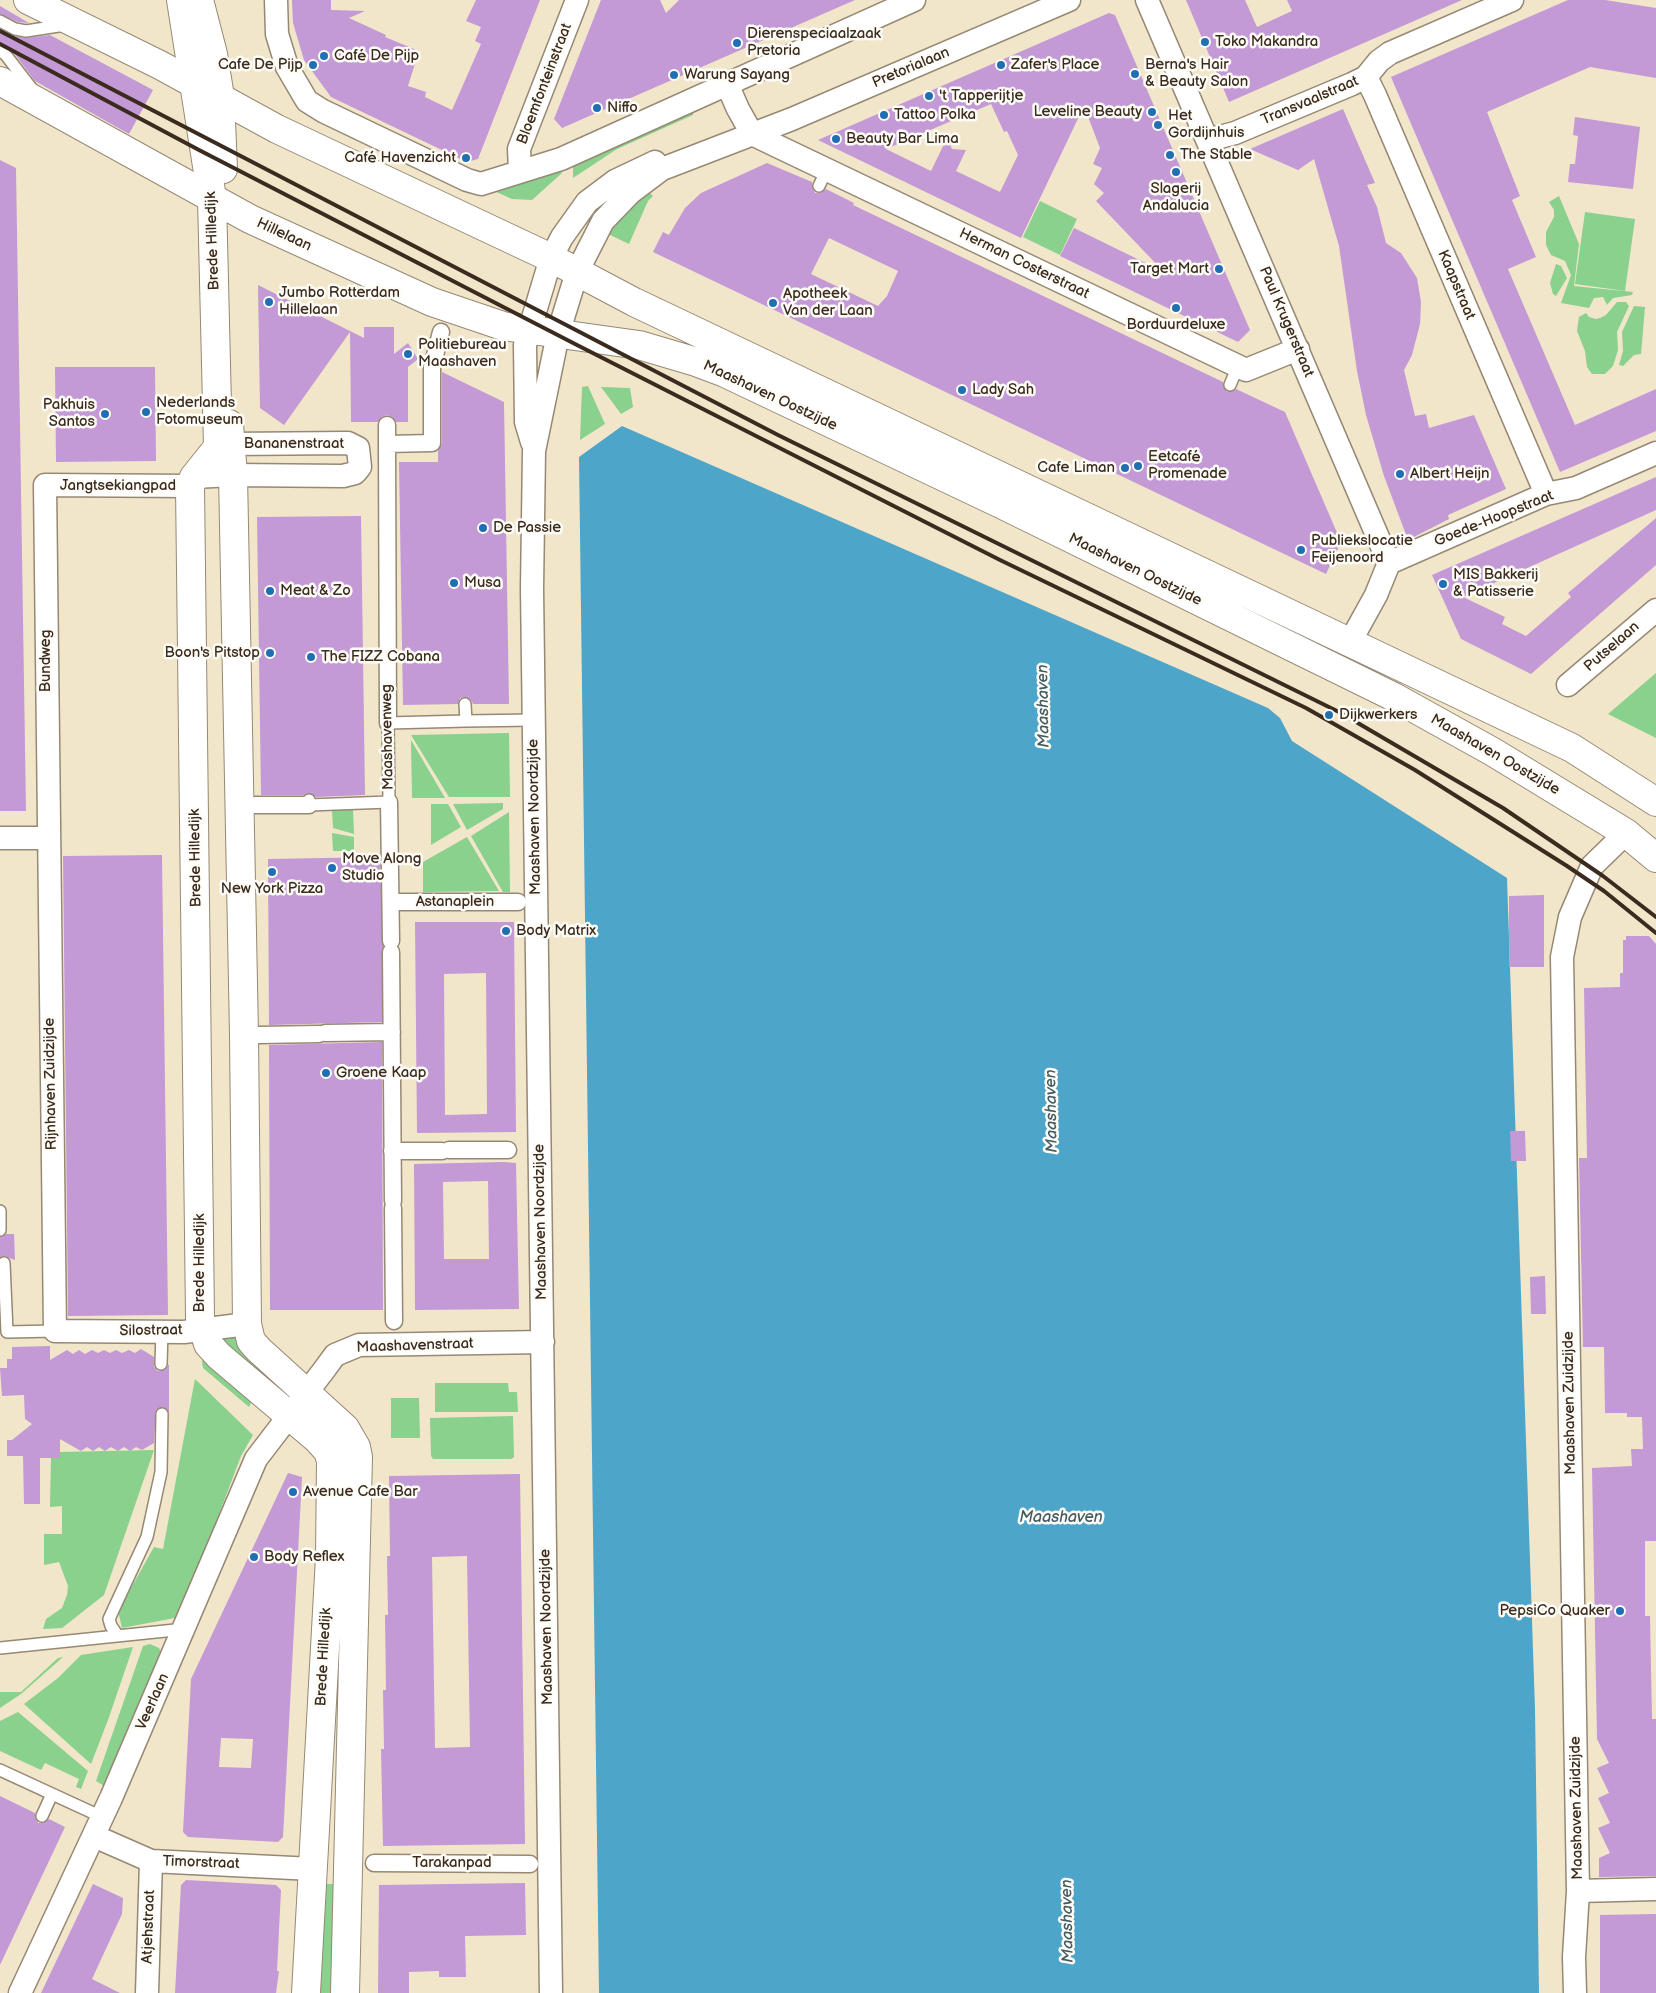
<!DOCTYPE html>
<html>
<head>
<meta charset="utf-8">
<style>
	body { margin:0 }
	canvas { display:block; background:#f1e6ca }
</style>
</head>
<body>
<canvas width="1656" height="1993"></canvas>
<script>
const context = document.querySelector('canvas').getContext('2d');
context.lineJoin = 'round';
function fill(path, color) { context.fillStyle = color; context.fill(path, 'evenodd'); }
const toPath = rows => new Path2D(rows.map(r => 'M' + r).join(''));
function stroke(path, color, width, dash) { context.strokeStyle = color; context.lineWidth = width; context.lineCap = dash ? 'butt' : 'round'; context.setLineDash(dash || []); context.stroke(path); }
function write(font, color, halo, rows, align = 'center') {
  context.font = font + ' "Balsamiq Sans",sans-serif'; context.lineWidth = 5; context.setLineDash([]); context.textBaseline = 'middle'; context.strokeStyle = halo; context.fillStyle = color; for (const [text, x, y, turn = 0] of rows) {
    context.save(); context.translate(x, y); context.rotate((+turn || 0) * Math.PI / 180); context.textAlign = isNaN(turn) ? turn : align; if (halo) context.strokeText(text, 0, 0); context.fillText(text, 0, 0); context.restore();
  }
}
fill(toPath([
	[694,111,693,115,617,149,573,178,573,163],
	[559,168,562,173,532,200,512,199,492,190],
	[648,191,653,196,648,201,629,244,606,233,611,222],
	[1559,196,1579,244,1574,286,1633,292,1632,295,1613,298,1607,305,1603,297,1594,298,1589,308,1561,303,1571,275,1565,261,1551,255,1546,245,1546,232,1554,217,1554,210,1549,202],
	[1040,201,1077,219,1060,255,1023,237],
	[1585,212,1635,219,1625,291,1575,284],
	[1556,264,1561,266,1567,278,1556,296,1553,294,1550,283],
	[1617,302,1626,302,1629,306,1617,332,1618,350,1613,366,1605,374,1592,374,1587,367,1585,351,1577,331,1579,317,1586,313,1589,317,1596,319,1600,318,1606,315],
	[1634,306,1645,307,1641,354,1634,355,1623,366,1619,365,1623,351,1622,332],
	[588,386,605,424,580,440,582,387],
	[601,387,630,388,633,407,621,414],
	[1656,673,1656,738,1608,714],
	[509,733,510,797,449,797,411,735],
	[411,740,445,798,412,798],
	[503,803,503,809,467,830,453,804],
	[431,804,448,804,461,827,431,845],
	[332,810,353,810,354,834,333,828],
	[509,812,510,892,503,892,471,836],
	[332,833,354,837,354,851,333,851],
	[467,837,499,891,423,892,423,862],
	[224,1334,240,1339,274,1375,266,1385,216,1336],
	[205,1354,254,1397,249,1407,203,1368,202,1362],
	[195,1379,253,1435,241,1456,180,1617,122,1628,118,1611,154,1547,163,1549],
	[435,1383,508,1383,509,1392,517,1392,518,1412,435,1412],
	[391,1398,419,1398,420,1438,391,1438],
	[513,1416,514,1457,511,1459,433,1459,431,1456,430,1418],
	[154,1450,104,1595,62,1628,43,1629,46,1619,62,1608,67,1595,68,1586,59,1562,44,1565,44,1534,62,1534,62,1506,50,1507,51,1458,60,1458,60,1452],
	[150,1644,159,1648,163,1657,106,1787,96,1781,143,1646],
	[133,1647,108,1720,91,1764,24,1704,58,1678,81,1655],
	[63,1657,21,1694,0,1708,0,1692,21,1692,58,1658],
	[18,1712,88,1771,81,1789,76,1787,79,1779,45,1763,41,1770,0,1751,0,1721],
	[318,1884,341,1884,339,1993,312,1993]
]), '#89d18c');
fill(toPath([
	[622,426,1268,708,1280,718,1292,741,1507,878,1535,1709,1539,1993,599,1993,579,457]
]), '#4ea5ca');
fill(toPath([
	[292,0,331,0,331,10,365,11,349,18,386,35,385,37,419,51,408,86,426,92,425,97,452,110,481,44,475,41,481,27,466,21,476,0,540,0,478,159,467,162,331,97,304,60,293,23],
	[601,0,660,0,666,13,679,0,855,0,562,128,554,119],
	[1186,0,1245,0,1257,27,1292,11,1287,0,1462,0,1229,102],
	[1568,0,1605,0,1656,8,1656,78,1590,67,1487,112,1520,196,1512,200,1536,257,1508,269,1575,425,1656,389,1656,431,1560,472,1391,77],
	[0,6,29,23,18,22,0,14],
	[1109,13,1115,15,1250,330,1238,342,1060,256,1074,228,1164,272,1096,201,1104,193,1094,184,1102,168,1093,164,1100,148,1084,106,1021,238,818,140],
	[991,104,1004,132,1007,131,1018,155,1000,192,956,171,966,150,952,149,947,138,931,171,886,149],
	[0,30,12,36,25,38,50,35,153,90,129,134,35,81,11,49,0,44],
	[1343,109,1375,183,1367,185,1377,207,1386,243,1401,253,1417,278,1421,302,1420,324,1412,355,1404,370,1415,416,1426,414,1429,428,1474,415,1506,489,1448,515,1449,519,1408,540,1384,476,1366,415,1357,371,1339,246,1314,159,1298,170,1250,149],
	[1575,117,1640,127,1633,189,1568,182,1570,164,1575,164,1578,136,1573,135],
	[0,160,16,168,26,811,0,811],
	[767,163,812,182,812,187,815,193,820,193,826,189,854,203,853,205,1223,382,1223,386,1227,392,1231,392,1236,389,1285,412,1341,542,1326,574,653,252,663,232,669,235,685,208,701,193],
	[829,238,898,271,887,296,878,306,811,274],
	[258,285,364,338,364,327,394,327,394,354,408,343,418,359,408,367,408,422,396,422,392,417,387,415,382,417,378,422,351,422,350,332,284,425,260,408],
	[55,367,155,367,156,461,56,462],
	[442,372,504,402,509,704,473,704,471,700,465,697,460,698,458,704,403,705,399,462,438,462,438,451,442,443],
	[1656,477,1656,510,1463,597,1505,617,1502,624,1526,636,1571,597,1568,593,1656,518,1656,565,1531,674,1461,639,1432,575],
	[361,516,365,795,316,797,309,793,304,795,261,795,257,517],
	[162,855,168,1315,68,1316,63,856],
	[380,857,383,947,382,1022,269,1025,268,859],
	[1544,895,1544,967,1509,967,1509,896],
	[415,922,514,922,516,1132,417,1133],
	[486,973,487,1114,445,1115,444,974],
	[1626,936,1649,936,1656,944,1656,1541,1645,1541,1645,1616,1650,1616,1652,1719,1656,1719,1656,1876,1599,1877,1599,1858,1610,1853,1598,1828,1610,1823,1598,1798,1609,1793,1597,1768,1609,1763,1597,1739,1592,1468,1632,1466,1631,1449,1643,1449,1642,1417,1627,1417,1627,1413,1605,1413,1604,1347,1583,1347,1579,1158,1587,1158,1584,988,1620,987,1620,973,1623,973,1623,940,1626,940],
	[382,1042,383,1310,270,1310,269,1045],
	[1510,1131,1525,1131,1526,1161,1511,1161],
	[504,1162,516,1163,519,1309,415,1310,414,1164],
	[488,1181,489,1259,444,1259,443,1182],
	[6,1234,14,1234,15,1260,4,1256,0,1257,0,1237],
	[1545,1276,1546,1314,1531,1314,1530,1277],
	[50,1346,50,1360,67,1350,73,1354,79,1350,85,1354,92,1350,98,1353,104,1350,110,1353,116,1350,122,1353,129,1350,135,1353,141,1349,154,1357,154,1367,158,1371,165,1370,169,1364,169,1413,163,1407,156,1410,154,1443,142,1450,136,1447,130,1451,124,1447,118,1451,111,1447,105,1451,99,1447,93,1451,87,1447,81,1451,60,1439,60,1458,40,1458,40,1504,24,1504,23,1456,7,1456,7,1440,12,1440,32,1424,25,1419,24,1395,2,1396,0,1368,7,1368,7,1359,12,1359,12,1347],
	[288,1473,302,1477,283,1837,278,1842,188,1837,183,1832,191,1679],
	[221,1738,253,1739,251,1768,219,1767],
	[520,1474,525,1844,383,1846,381,1749,384,1749,383,1690,386,1690,385,1615,388,1615,387,1556,390,1556,389,1476],
	[467,1556,470,1747,435,1748,432,1557],
	[0,1796,35,1813,35,1817,38,1823,43,1823,49,1819,65,1827,0,1965],
	[186,1880,276,1885,281,1890,277,1971,279,1971,276,1993,175,1993,181,1885],
	[525,1883,526,1935,465,1936,466,1977,439,1977,439,1971,409,1972,409,1993,378,1993,379,1885],
	[93,1884,123,1898,122,1914,92,1979,120,1993,41,1993],
	[1656,1914,1656,1993,1600,1993,1600,1915]
]), '#c399d6');
const service = toPath([
	[0,21,15,29,26,31,65,25],
	[0,51,5,54,32,89],
	[819,186,827,169],
	[1230,385,1238,366],
	[465,704,466,721,534,720],
	[309,800,309,805,389,802,388,723,466,721],
	[0,1211,0,1230],
	[4,1263,7,1332,55,1331],
	[161,1364,162,1332],
	[118,1636,111,1626,109,1619,147,1537,161,1472,162,1414],
	[0,1648,185,1629],
	[0,1770,102,1817],
	[42,1816,52,1794]
]);
const pedestrian = toPath([
	[387,425,387,444,432,443,432,367,441,332],
	[387,444,388,723],
	[389,802,391,941],
	[255,805,309,805],
	[391,902,518,902],
	[391,952,393,1201],
	[325,1033,392,1032],
	[258,1035,319,1034],
	[449,1150,508,1150],
	[392,1151,442,1151],
	[393,1208,394,1321],
	[374,1863,530,1864]
]);
const minor = toPath([
	[276,0,277,34,287,67,307,101,323,111,467,180,481,184,561,159,914,0],
	[1147,0,1389,563,1376,595,1350,642],
	[1366,77,1375,95,1546,494],
	[727,84,738,109,752,134],
	[752,134,1246,370,1298,349],
	[1208,140,1235,133,1352,84,1366,77,1379,61,1390,53,1512,0],
	[520,170,519,149,577,0],
	[532,442,526,422,525,345,551,258,562,237,587,202,615,181,655,162],
	[194,477,233,475,343,476,355,473,360,467,358,448,348,443,230,444],
	[190,486,45,485,55,1331,184,1332,247,1324],
	[1389,563,1546,494,1576,488,1656,453],
	[1568,685,1656,610],
	[0,838,47,838],
	[94,1836,151,1861,313,1869],
	[1578,1891,1656,1889],
	[20,1993,111,1798,256,1459,324,1370,335,1355,359,1345,543,1342],
	[147,1993,151,1861],
	[551,1993,532,589,534,451,558,334,577,272,603,221,630,193,662,169,792,119,1069,0],
	[1575,1993,1574,1957,1578,1891,1562,957,1570,917,1592,866,1626,833]
]);
const tertiary = toPath([
	[181,0,212,198,218,447,194,477,190,486,200,1318,208,1344,219,1356,317,1439,328,1451,331,1461,330,1557,306,1993],
	[199,0,213,54,220,97,223,169],
	[229,424,233,475,244,1035,247,1324,251,1341,258,1349,345,1428,356,1447,358,1457,345,1993]
]);
const secondary = toPath([
	[28,0,160,65,277,129,551,258,634,302,1572,748,1656,802],
	[0,81,250,219,432,302,503,326,639,345,693,361,725,373,1001,504,1394,697,1493,752,1626,833,1656,858]
]);
stroke(service, '#968874', 14);
stroke(pedestrian, '#968874', 19);
stroke(minor, '#968874', 25);
stroke(tertiary, '#968874', 30);
stroke(secondary, '#968874', 30);
stroke(service, '#fff', 11);
stroke(pedestrian, '#fff', 16);
stroke(minor, '#fff', 22);
stroke(tertiary, '#fff', 28);
stroke(secondary, '#fff', 28);
stroke(toPath([
	[0,31,778,435,1339,712,1503,808,1603,876,1656,917],
	[0,44,199,150,577,345,1000,560,1306,708,1415,770,1567,866,1604,891,1656,933]
]), '#3b2a1e', 4);
for (const [x, y, r, color] of [
	[1205,42,5,"#1f6fb2"],
	[737,43,5,"#1f6fb2"],
	[324,56,5,"#1f6fb2"],
	[313,65,5,"#1f6fb2"],
	[1001,65,5,"#1f6fb2"],
	[1135,74,5,"#1f6fb2"],
	[674,75,5,"#1f6fb2"],
	[929,96,5,"#1f6fb2"],
	[597,108,5,"#1f6fb2"],
	[1152,112,5,"#1f6fb2"],
	[884,115,5,"#1f6fb2"],
	[1158,125,5,"#1f6fb2"],
	[836,139,5,"#1f6fb2"],
	[1170,155,5,"#1f6fb2"],
	[466,158,5,"#1f6fb2"],
	[1176,172,5,"#1f6fb2"],
	[1219,269,5,"#1f6fb2"],
	[269,302,5,"#1f6fb2"],
	[773,303,5,"#1f6fb2"],
	[1176,308,5,"#1f6fb2"],
	[408,354,5,"#1f6fb2"],
	[962,390,5,"#1f6fb2"],
	[146,412,5,"#1f6fb2"],
	[105,414,5,"#1f6fb2"],
	[1138,466,5,"#1f6fb2"],
	[1125,468,5,"#1f6fb2"],
	[1400,474,5,"#1f6fb2"],
	[483,528,5,"#1f6fb2"],
	[1301,550,5,"#1f6fb2"],
	[454,583,5,"#1f6fb2"],
	[1443,584,5,"#1f6fb2"],
	[270,591,5,"#1f6fb2"],
	[270,653,5,"#1f6fb2"],
	[311,657,5,"#1f6fb2"],
	[1329,715,5,"#1f6fb2"],
	[332,868,5,"#1f6fb2"],
	[272,872,5,"#1f6fb2"],
	[506,931,5,"#1f6fb2"],
	[326,1073,5,"#1f6fb2"],
	[293,1492,5,"#1f6fb2"],
	[254,1557,5,"#1f6fb2"],
	[1620,1611,5,"#1f6fb2"]
]) { const dot = new Path2D(); dot.arc(x, y, r, 0, 2 * Math.PI); context.fillStyle = color; context.fill(dot); stroke(dot, '#fdfcf7', 2); }
write('15px', '#3b2a1e', '#fdfcf7', [
	["Dierenspeciaalzaak",747,34],
	["Pretoria",747,51],
	["Toko Makandra",1215,42],
	["Café De Pijp",334,56],
	["Cafe De Pijp",303,65,"right"],
	["Zafer's Place",1011,65],
	["Berna's Hair",1145,65],
	["& Beauty Salon",1145,82],
	["Warung Sayang",684,75],
	["'t Tapperijtje",939,96],
	["Niffo",607,108],
	["Leveline Beauty",1142,112,"right"],
	["Tattoo Polka",894,115],
	["Het",1168,116],
	["Gordijnhuis",1168,133],
	["Beauty Bar Lima",846,139],
	["The Stable",1180,155],
	["Café Havenzicht",456,158,"right"],
	["Slagerij",1176,189,"center"],
	["Andalucia",1176,206,"center"],
	["Target Mart",1209,269,"right"],
	["Jumbo Rotterdam",279,293],
	["Hillelaan",279,310],
	["Apotheek",783,294],
	["Van der Laan",783,311],
	["Borduurdeluxe",1176,325,"center"],
	["Politiebureau",418,345],
	["Maashaven",418,362],
	["Lady Sah",972,390],
	["Nederlands",156,403],
	["Fotomuseum",156,420],
	["Pakhuis",95,405,"right"],
	["Santos",95,422,"right"],
	["Eetcafé",1148,457],
	["Promenade",1148,474],
	["Cafe Liman",1115,468,"right"],
	["Albert Heijn",1410,474],
	["De Passie",493,528],
	["Publiekslocatie",1311,541],
	["Feijenoord",1311,558],
	["MIS Bakkerij",1453,575],
	["& Patisserie",1453,592],
	["Musa",464,583],
	["Meat & Zo",280,591],
	["Boon's Pitstop",260,653,"right"],
	["The FIZZ Cobana",321,657],
	["Dijkwerkers",1339,715],
	["Move Along",342,859],
	["Studio",342,876],
	["New York Pizza",272,889,"center"],
	["Body Matrix",516,931],
	["Groene Kaap",336,1073],
	["Avenue Cafe Bar",303,1492],
	["Body Reflex",264,1557],
	["PepsiCo Quaker",1610,1611,"right"]
], 'left');
write('15px', '#3b2a1e', '#fdfcf7', [
	["Pretorialaan",911,68,-23],
	["Bloemfonteinstraat",545,84,-69],
	["Transvaalstraat",1310,101,-23],
	["Hillelaan",284,235,25],
	["Brede Hilledijk",213,241,-92],
	["Herman Costerstraat",1024,264,26],
	["Kaapstraat",1456,285,67],
	["Paul Krugerstraat",1286,322,67],
	["Maashaven Oostzijde",770,396,25],
	["Bananenstraat",294,444],
	["Jangtsekiangpad",118,486],
	["Goede-Hoopstraat",1494,519,-22],
	["Maashaven Oostzijde",1135,570,26],
	["Putselaan",1612,647,-41],
	["Bundweg",46,661,-90],
	["Maashavenweg",388,737,-91],
	["Maashaven Oostzijde",1495,755,30],
	["Maashaven Noordzijde",535,817,-91],
	["Brede Hilledijk",196,858,-91],
	["Astanaplein",455,902],
	["Rijnhaven Zuidzijde",51,1084,-91],
	["Maashaven Noordzijde",541,1222,-91],
	["Brede Hilledijk",200,1263,-90],
	["Silostraat",151,1331,-1],
	["Maashavenstraat",415,1346,-2],
	["Maashaven Zuidzijde",1570,1403,-91],
	["Maashaven Noordzijde",547,1627,-91],
	["Brede Hilledijk",324,1657,-87],
	["Veerlaan",153,1702,-66],
	["Maashaven Zuidzijde",1577,1808,-91],
	["Timorstraat",201,1863,2],
	["Tarakanpad",452,1863],
	["Atjehstraat",149,1927,-88]
]);
write('italic 16px', '#435b63', '#fdfcf7', [
	["Maashaven",1044,706,-91],
	["Maashaven",1052,1111,-91],
	["Maashaven",1061,1518],
	["Maashaven",1068,1921,-91]
]);
</script>
</body>
</html>
